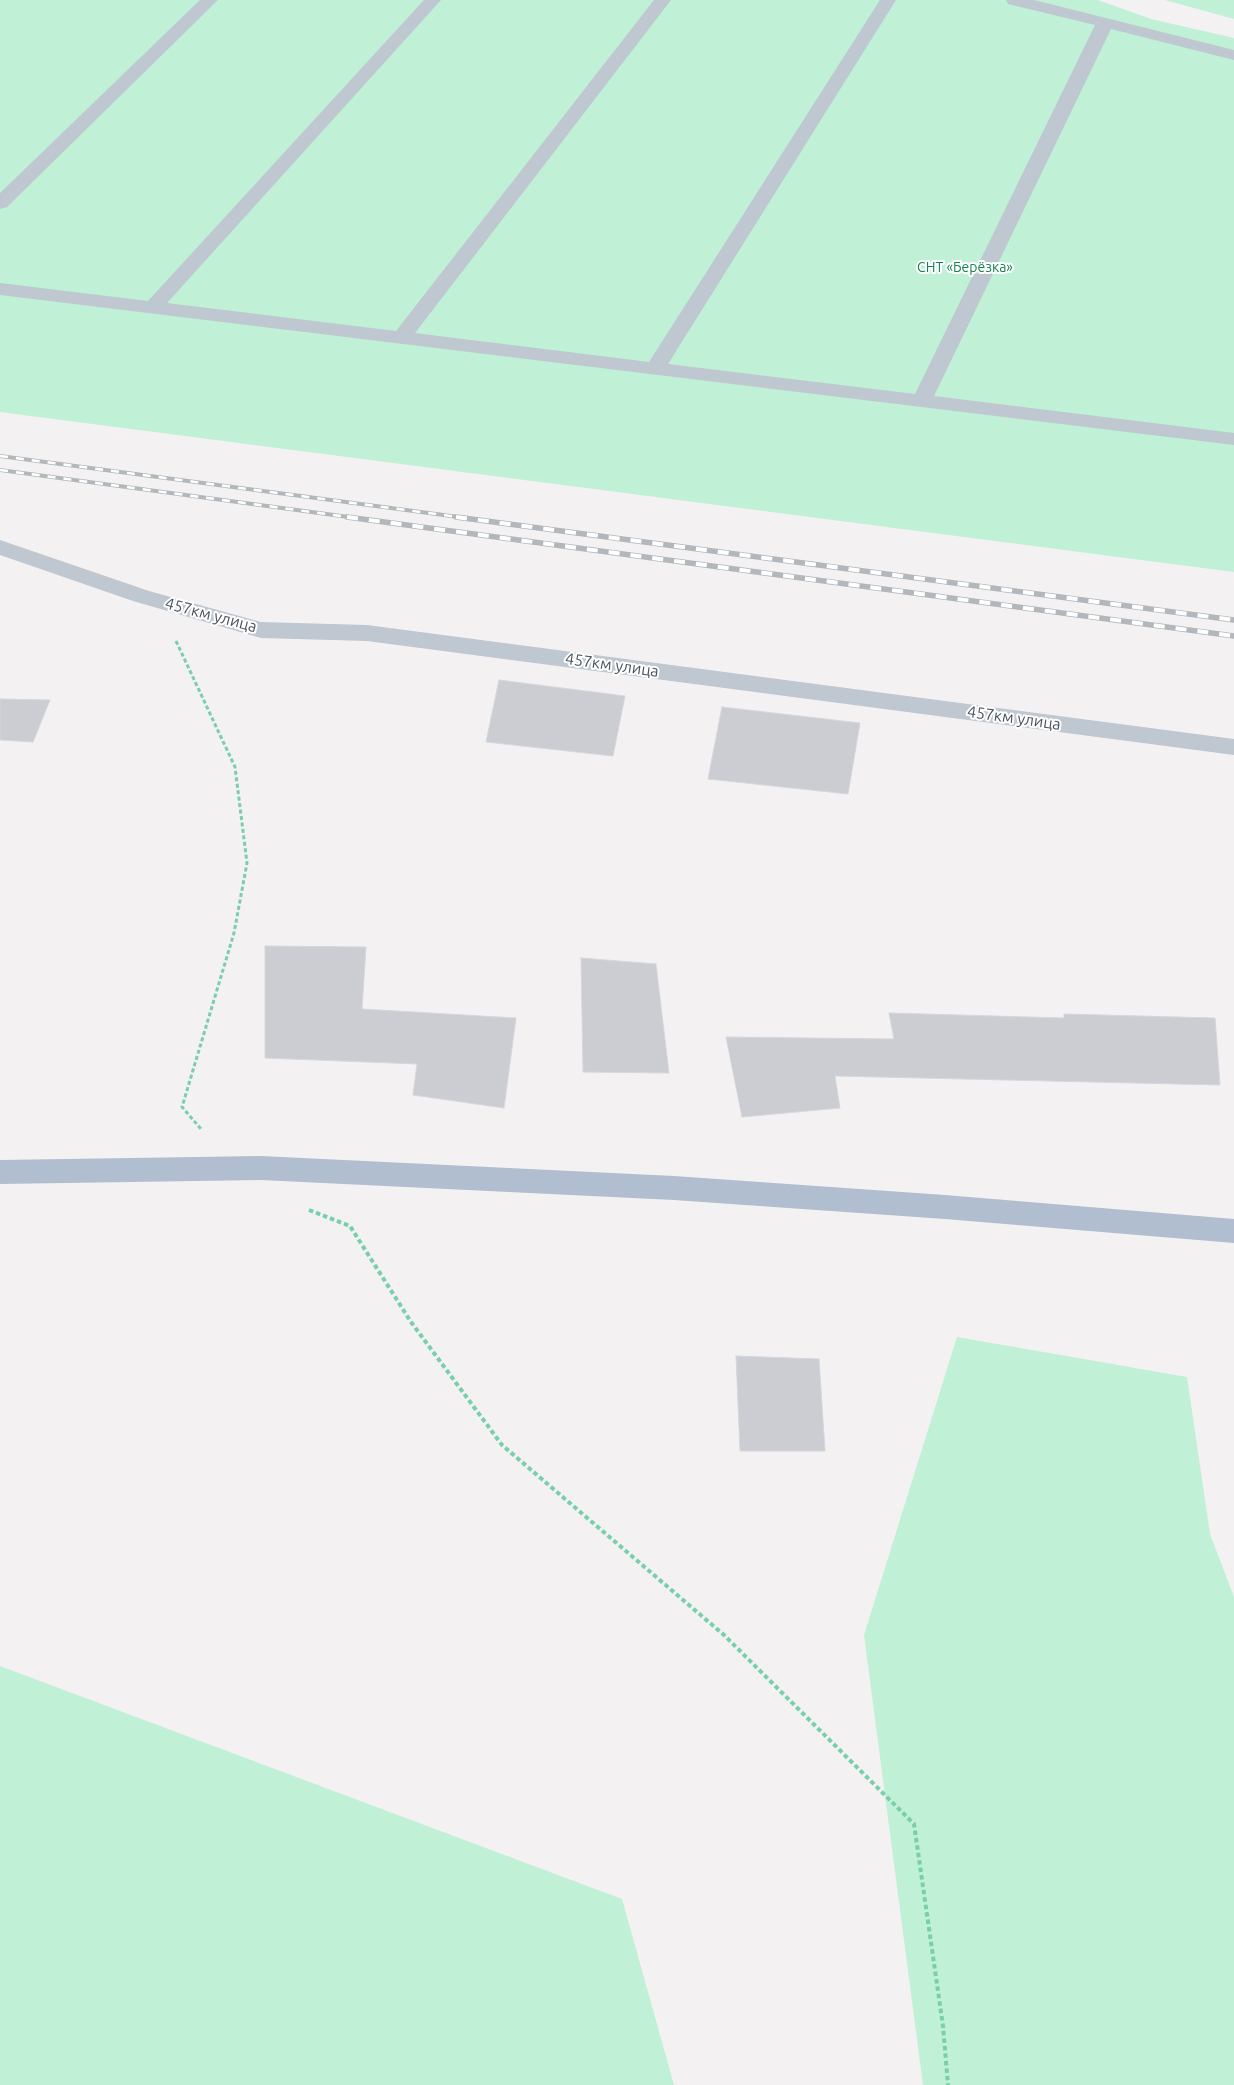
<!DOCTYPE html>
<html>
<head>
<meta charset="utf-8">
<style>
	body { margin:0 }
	canvas { display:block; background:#f3f1f1 }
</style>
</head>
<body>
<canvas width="1234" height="2085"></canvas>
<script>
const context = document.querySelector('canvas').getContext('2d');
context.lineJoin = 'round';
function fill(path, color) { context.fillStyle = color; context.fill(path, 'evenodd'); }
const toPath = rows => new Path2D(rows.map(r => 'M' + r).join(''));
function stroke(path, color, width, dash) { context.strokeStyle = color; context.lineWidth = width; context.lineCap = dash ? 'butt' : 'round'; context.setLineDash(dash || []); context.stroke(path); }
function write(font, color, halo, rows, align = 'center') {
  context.font = font + ' Ubuntu,sans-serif'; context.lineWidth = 4; context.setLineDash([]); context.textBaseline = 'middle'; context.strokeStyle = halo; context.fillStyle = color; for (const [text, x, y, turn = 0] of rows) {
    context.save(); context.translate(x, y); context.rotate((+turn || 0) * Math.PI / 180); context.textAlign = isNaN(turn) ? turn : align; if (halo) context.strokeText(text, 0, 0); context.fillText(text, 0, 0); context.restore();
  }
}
fill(toPath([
	[0,0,1098,0,1151,19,1234,38,1234,572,0,412],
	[1165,0,1234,0,1234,19],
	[957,1337,1187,1377,1210,1534,1234,1597,1234,2085,923,2085,864,1635],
	[0,1666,622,1899,674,2085,0,2085]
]), '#c0f0d6');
const building = toPath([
	[499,680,625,696,613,756,486,742,499,680],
	[0,699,50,700,33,742,0,740,0,699],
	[722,707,860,723,848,794,708,779,722,707],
	[265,946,366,947,362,1009,516,1018,504,1108,413,1095,417,1064,265,1058,265,946],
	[581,958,656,964,669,1073,583,1072,581,958],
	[889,1013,1064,1018,1064,1014,1215,1018,1220,1085,835,1076,840,1108,742,1117,726,1037,894,1039,889,1013],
	[736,1356,819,1359,825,1451,740,1451,736,1356]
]);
fill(building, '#cbcdd3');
stroke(building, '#d5d7dc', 1);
stroke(toPath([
	[176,641,235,767,247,863,234,933,182,1107,201,1129]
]), '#78cfab', 3, [4, 2.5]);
stroke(toPath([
	[309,1210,350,1226,411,1322,502,1445,724,1635,914,1824,943,2026,948,2085]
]), '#78cfab', 4, [4.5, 3]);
fill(toPath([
	[200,0,218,0,7,207,0,209,0,193,200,0],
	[424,0,441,0,167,303,396,331,654,0,671,0,415,333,649,362,880,0,896,0,668,364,915,394,1095,25,1008,4,1006,0,1034,0,1234,50,1234,60,1111,29,934,396,1234,433,1234,445,0,295,0,283,148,301,424,0],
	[0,540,149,591,261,622,367,625,1234,739,1234,755,367,641,261,638,133,601,0,555,0,540]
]), '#bfc7d0');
fill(toPath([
	[261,1156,674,1176,945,1195,1234,1219,1234,1243,945,1219,674,1200,261,1180,0,1184,0,1160,261,1156]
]), '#b1bed0');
const railFar1 = toPath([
	[0,456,466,518],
	[0,470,356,518]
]);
const rail = toPath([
	[347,517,1234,636],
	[456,517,1234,620]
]);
stroke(railFar1, '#b3b6bb', 4);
stroke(rail, '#b3b6bb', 5.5);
stroke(railFar1, '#fff', 2.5, [8]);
stroke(rail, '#fff', 4, [11]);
write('14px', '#178355', '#fff', [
	["СНТ «Берёзка»",965,267]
]);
write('16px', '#48535f', '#fff', [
	["457км улица",211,615,15],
	["457км улица",612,665,8],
	["457км улица",1014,718,8]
]);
</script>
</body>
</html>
